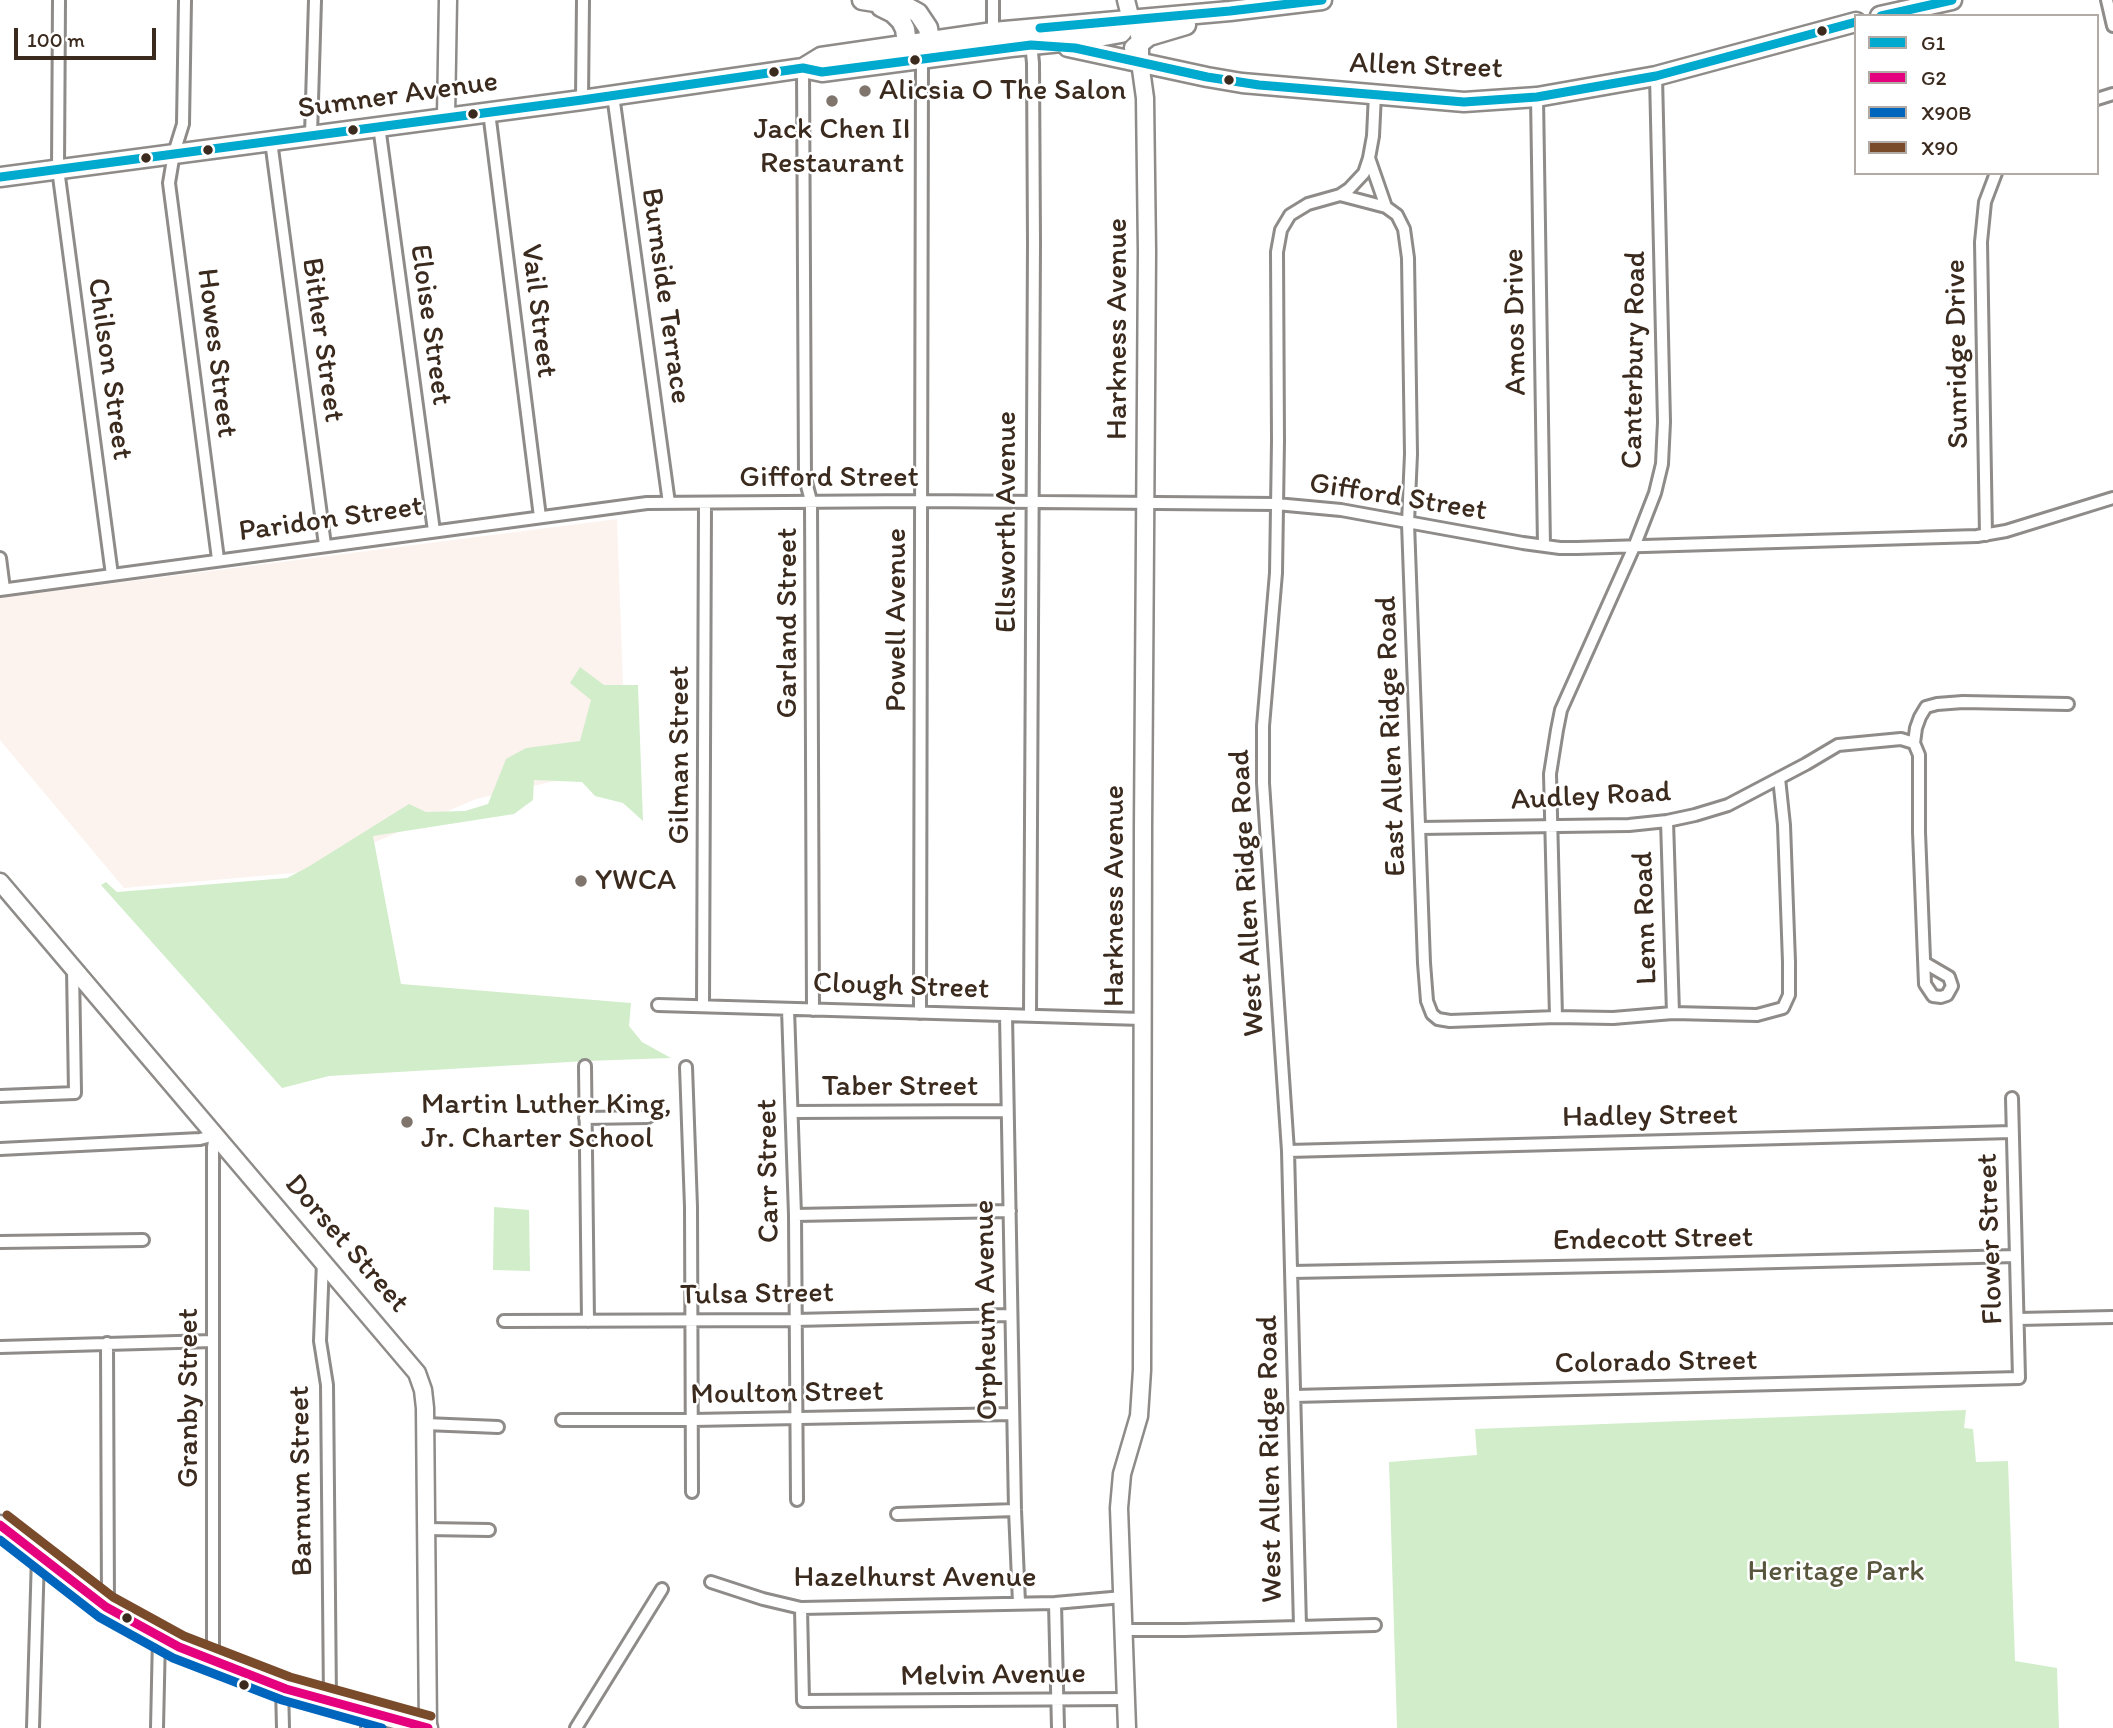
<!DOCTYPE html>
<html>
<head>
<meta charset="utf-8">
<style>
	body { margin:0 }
	#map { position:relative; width:2113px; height:1728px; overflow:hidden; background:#fff; font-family:Itim,sans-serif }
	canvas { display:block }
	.legend { position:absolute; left:1854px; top:14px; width:245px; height:161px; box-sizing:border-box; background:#fff; border:2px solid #b1aaa5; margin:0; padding:9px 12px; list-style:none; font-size:21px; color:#3b2a1e }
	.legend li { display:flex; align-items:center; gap:14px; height:35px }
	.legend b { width:35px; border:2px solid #b1aaa5 }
	.scale { position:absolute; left:14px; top:28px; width:142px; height:32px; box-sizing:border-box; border:4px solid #3b2a1e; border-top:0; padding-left:9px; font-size:21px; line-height:24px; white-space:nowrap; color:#3b2a1e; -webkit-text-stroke:5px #fff; paint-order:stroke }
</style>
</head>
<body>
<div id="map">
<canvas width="2113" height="1728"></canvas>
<ul class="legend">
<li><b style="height:9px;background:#00a9ce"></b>G1</li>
<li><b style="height:9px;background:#e5007d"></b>G2</li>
<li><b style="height:9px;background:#0065bd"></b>X90B</li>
<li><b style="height:9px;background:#7a4b2a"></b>X90</li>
</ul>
<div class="scale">100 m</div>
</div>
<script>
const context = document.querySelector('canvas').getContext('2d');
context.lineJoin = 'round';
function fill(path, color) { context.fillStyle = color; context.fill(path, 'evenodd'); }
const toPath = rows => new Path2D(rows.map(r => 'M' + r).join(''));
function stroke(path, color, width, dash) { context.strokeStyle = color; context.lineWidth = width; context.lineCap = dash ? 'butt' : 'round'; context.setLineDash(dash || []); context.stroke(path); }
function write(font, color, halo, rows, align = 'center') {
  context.font = font + ' Itim,sans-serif'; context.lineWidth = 5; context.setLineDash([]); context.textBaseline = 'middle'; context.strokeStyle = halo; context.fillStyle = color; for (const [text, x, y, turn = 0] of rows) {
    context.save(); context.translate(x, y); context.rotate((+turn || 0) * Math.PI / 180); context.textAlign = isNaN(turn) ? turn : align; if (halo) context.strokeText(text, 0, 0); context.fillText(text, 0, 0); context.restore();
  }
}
fill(toPath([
	[617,519,626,765,476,799,305,872,124,888,0,740,0,598]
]), '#fcf3ef');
fill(toPath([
	[580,667,604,685,638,685,643,821,623,803,595,796,582,782,534,780,533,800,514,814,373,836,401,984,631,1003,629,1026,642,1042,671,1058,587,1061,329,1076,282,1088,101,885,106,882,117,892,287,878,308,867,409,804,426,812,465,811,488,804,506,759,526,748,580,741,591,700,570,683],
	[494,1207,529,1210,530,1271,493,1270],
	[1966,1410,1964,1428,1973,1429,1976,1462,2008,1461,2015,1661,2057,1668,2059,1728,1397,1728,1389,1462,1477,1455,1475,1429]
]), '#d2edca');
const street = toPath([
	[59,0,58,169,112,575],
	[185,0,183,124,174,153,169,183,218,559],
	[993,0,993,32],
	[2107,0,2113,26],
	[803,68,805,478,811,501,813,1010],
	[1375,94,1373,136,1369,158,1386,207,1397,215,1404,229,1408,258,1411,454,1408,523,1424,963,1427,1001,1432,1014,1438,1019,1450,1021,1556,1017,1613,1018,1673,1013,1757,1015,1783,1008,1789,995,1789,962,1784,825,1779,778],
	[613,95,669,503],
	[1537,97,1544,546],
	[2097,99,2113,94],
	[582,100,583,0],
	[489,112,540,517],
	[379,126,434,531],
	[311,135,315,0],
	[271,141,325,545],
	[1340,195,1386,207],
	[1986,535,1981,242,1985,202,1996,173],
	[0,558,4,589],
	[0,590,647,503,922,501,1276,504,1341,510,1523,543,1560,548,1577,548,1977,536,2006,531,2113,498],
	[1667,821,1673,1013],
	[1420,828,1629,825,1667,821,1695,815,1728,805,1806,764,1838,745,1901,739,1914,743],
	[1925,963,1949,977,1952,986,1947,995,1941,997,1933,996,1925,984,1919,832,1919,755,1914,743,1916,728,1920,717,1926,707,1937,704,1963,702,2068,704],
	[658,1005,1142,1019],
	[703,1006,705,503],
	[788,1009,795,1215,797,1500],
	[920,1013,922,59],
	[1006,1015,1015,1510,1019,1603],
	[1030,1015,1034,244,1033,63,1031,42],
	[1556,1017,1550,774,1557,730,1561,710,1634,547,1655,493,1662,464,1664,422,1656,76],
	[585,1066,588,1321],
	[686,1067,691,1207,692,1492],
	[0,1096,75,1093,73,968],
	[793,1112,1007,1111],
	[585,1118,648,1117],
	[0,1149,200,1139,215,1135,213,1147,213,1661],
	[1288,1151,2012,1132],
	[795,1215,1010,1211],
	[0,1242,143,1240],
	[323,1261,320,1341,327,1385,330,1701],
	[1292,1272,1660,1265,2016,1256],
	[2018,1319,2113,1317],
	[504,1321,795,1320,1011,1315],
	[107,1343,108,1609],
	[0,1347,213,1341],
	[1294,1396,2019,1378,2012,1098],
	[562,1420,693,1420,1013,1414],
	[425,1424,498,1427],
	[897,1514,1015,1510],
	[426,1529,489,1530],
	[711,1582,763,1599,801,1608,1055,1603,1123,1597],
	[1055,1603,1058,1728],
	[801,1608,803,1701,1126,1699],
	[1300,1626,1288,1151,1263,783,1263,726,1276,573,1278,441,1277,252,1281,230,1290,215,1308,204,1340,195,1349,189,1364,173,1369,158],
	[1124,1630,1184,1630,1375,1625],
	[282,1687,283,1728],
	[33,1728,38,1556],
	[157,1728,159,1637],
	[367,1728,370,1712],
	[576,1728,662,1589]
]);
const secondary = toPath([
	[1126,0,1131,20,1138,30,1140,41,1140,62,1145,98,1147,252,1143,827,1142,1370,1139,1416,1122,1474,1119,1508,1127,1728],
	[446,117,448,0],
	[0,882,417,1373,423,1390,425,1408,428,1728]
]);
const primary = toPath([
	[862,0,907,7,918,13,928,28,930,41,926,49],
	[881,7,893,13,901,21,905,29,907,44,915,52],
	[1880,16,1952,0],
	[1068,47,1207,77,1242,83,1464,102,1537,97,1656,76,1856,22],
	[1134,48,1149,36,1186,25],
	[803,68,821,57,993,32,1230,11,1322,0],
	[0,177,582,100,803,68,822,72,1011,47,1082,40,1121,33,1131,20],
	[0,1525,106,1607,179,1647,237,1671,286,1689,428,1728]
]);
stroke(street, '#8e8b88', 16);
stroke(secondary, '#8e8b88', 21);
stroke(primary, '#8e8b88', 23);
stroke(street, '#fff', 10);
stroke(secondary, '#fff', 16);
stroke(primary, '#fff', 18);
stroke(toPath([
	[1881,16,1952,0],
	[1040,28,1230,11,1322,0],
	[0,177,582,100,803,68,822,72,1031,45,1075,48,1207,77,1259,85,1464,102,1537,97,1656,76,1856,22]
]), '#00a9ce', 9);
stroke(toPath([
	[0,1525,106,1607,179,1647,286,1689,428,1728]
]), '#e5007d', 9);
stroke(toPath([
	[0,1540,99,1617,173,1658,282,1700,382,1728]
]), '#0065bd', 9);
stroke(toPath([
	[7,1515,113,1597,184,1636,290,1677,431,1716]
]), '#7a4b2a', 9);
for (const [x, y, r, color] of [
	[1822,31,6,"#3b2a1e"],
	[915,60,6,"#3b2a1e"],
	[774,72,6,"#3b2a1e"],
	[1229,80,6,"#3b2a1e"],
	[865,91,7,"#80756d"],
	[832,101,7,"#80756d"],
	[473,114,6,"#3b2a1e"],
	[353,130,6,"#3b2a1e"],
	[208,150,6,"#3b2a1e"],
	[146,158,6,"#3b2a1e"],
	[581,881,7,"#80756d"],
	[407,1122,7,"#80756d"],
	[127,1618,6,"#3b2a1e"],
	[244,1685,6,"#3b2a1e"]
]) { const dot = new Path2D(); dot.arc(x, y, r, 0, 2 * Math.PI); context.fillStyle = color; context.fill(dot); stroke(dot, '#fff', 2.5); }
write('30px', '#3b2a1e', '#fff', [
	["Allen Street",1426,67,2],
	["Sumner Avenue",398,96,-8],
	["Burnside Terrace",665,296,82],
	["Vail Street",538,311,83],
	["Amos Drive",1516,322,-91],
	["Eloise Street",430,325,82],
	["Harkness Avenue",1118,329,-90],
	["Bither Street",322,340,82],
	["Howes Street",216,353,83],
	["Sunridge Drive",1958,354,-91],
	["Canterbury Road",1635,360,-89],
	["Chilson Street",109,369,82],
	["Gifford Street",829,478],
	["Gifford Street",1398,498,9],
	["Paridon Street",331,520,-8],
	["Ellsworth Avenue",1007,522,-90],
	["Powell Avenue",897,620,-90],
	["Garland Street",788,623,-90],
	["East Allen Ridge Road",1392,736,-92],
	["Gilman Street",680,755,-90],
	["Audley Road",1591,797,-3],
	["West Allen Ridge Road",1248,893,-93],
	["Harkness Avenue",1115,896,-90],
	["Lenn Road",1646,918,-92],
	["Clough Street",901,987,2],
	["Taber Street",900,1087],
	["Hadley Street",1650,1117,-1],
	["Carr Street",769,1171,-91],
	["Flower Street",1991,1239,-92],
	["Endecott Street",1653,1240,-1],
	["Dorset Street",346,1244,49],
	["Tulsa Street",757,1295,-1],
	["Orpheum Avenue",987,1310,-91],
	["Colorado Street",1656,1363,-1],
	["Moulton Street",787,1394,-1],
	["Granby Street",189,1398,-90],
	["West Allen Ridge Road",1271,1459,-91],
	["Barnum Street",302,1481,-91],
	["Hazelhurst Avenue",915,1578],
	["Melvin Avenue",993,1676,-1]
]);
write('30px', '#3b2a1e', '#fff', [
	["Alicsia O The Salon",879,91],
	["Jack Chen II",832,130,"center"],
	["Restaurant",832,164,"center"],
	["YWCA",595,881],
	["Martin Luther King,",421,1105],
	["Jr. Charter School",421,1139]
], 'left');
write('30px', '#58573e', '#fff', [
	["Heritage Park",1836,1572]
]);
</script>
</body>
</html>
